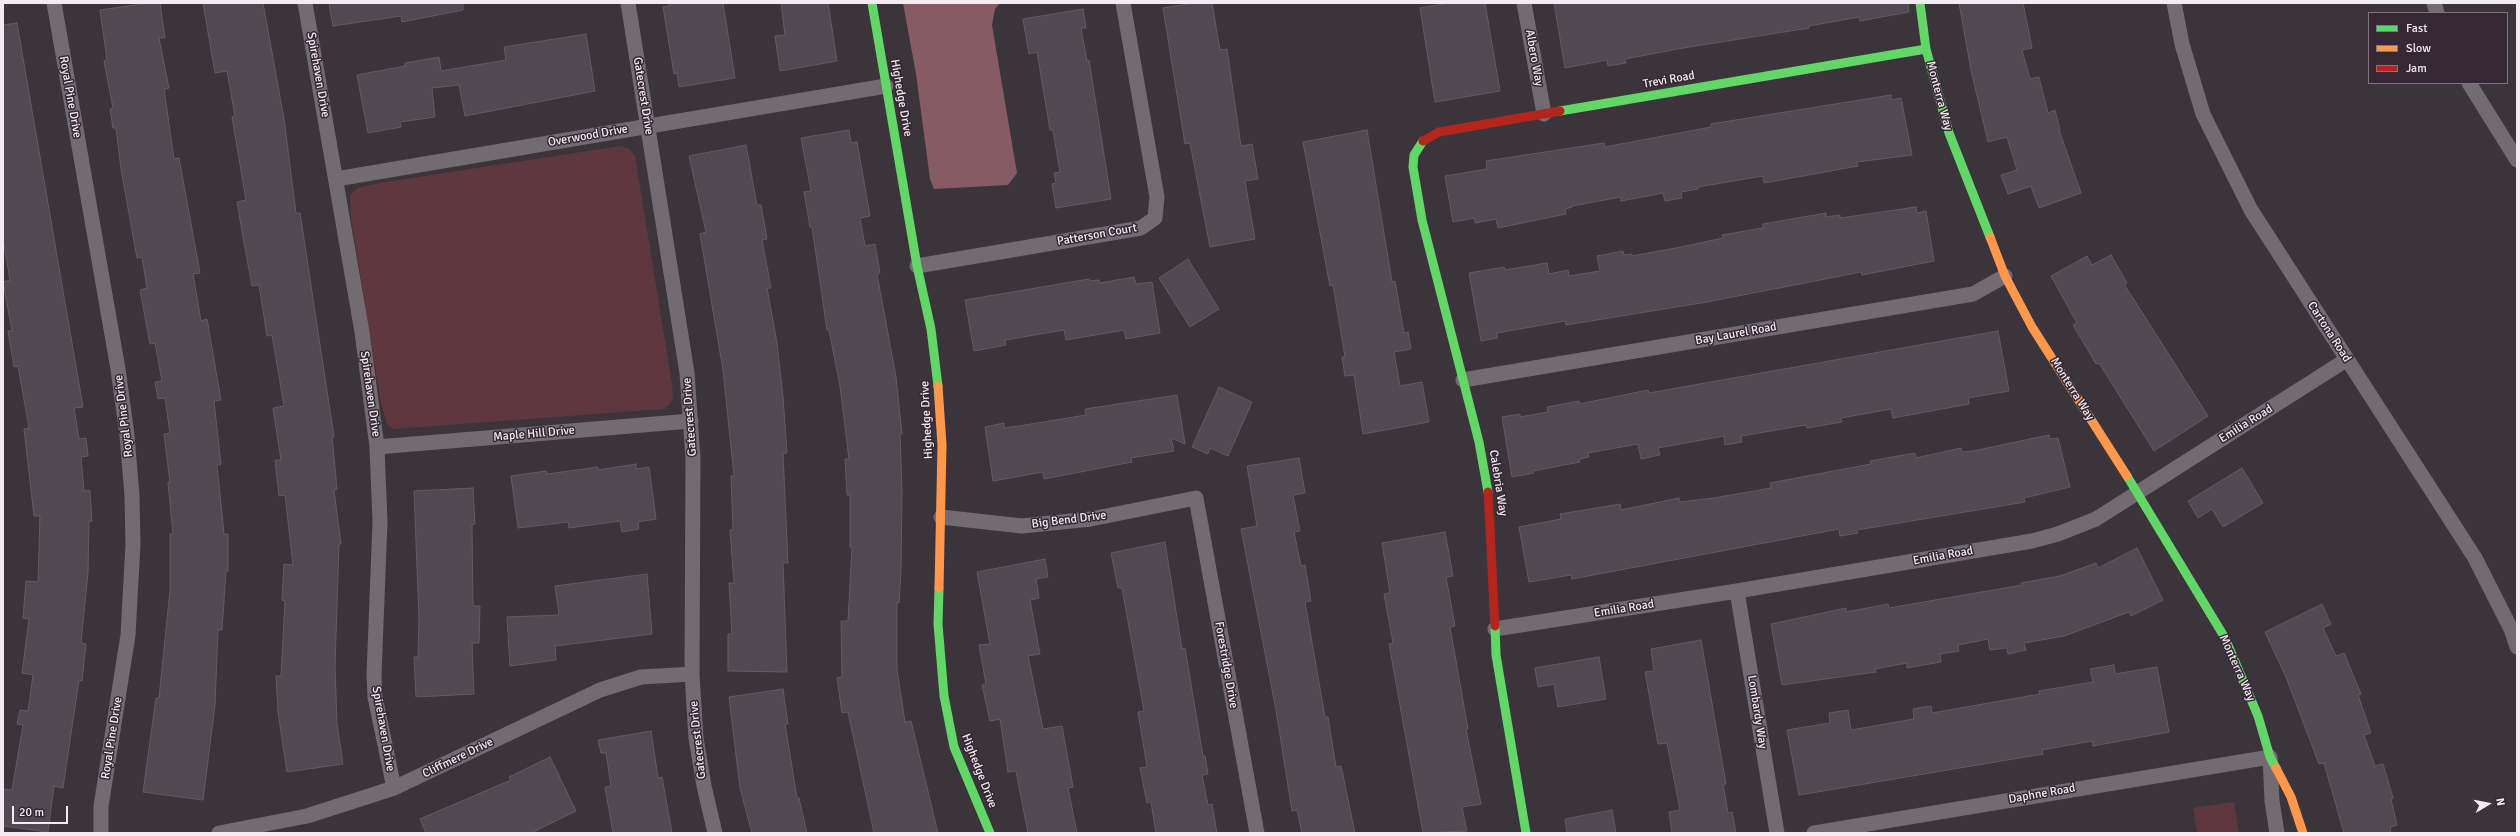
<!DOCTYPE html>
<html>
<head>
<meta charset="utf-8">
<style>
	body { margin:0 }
	#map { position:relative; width:2520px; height:836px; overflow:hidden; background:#3c343b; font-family:Signika,sans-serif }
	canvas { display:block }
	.frame { position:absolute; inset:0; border:4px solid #f3eaf2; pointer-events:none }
	.legend { position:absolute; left:2368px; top:12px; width:140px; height:72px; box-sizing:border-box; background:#352834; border:1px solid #817680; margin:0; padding:5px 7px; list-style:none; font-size:12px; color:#f3eaf2 }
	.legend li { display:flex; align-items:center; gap:8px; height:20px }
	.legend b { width:20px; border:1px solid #817680 }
	.north { position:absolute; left:2468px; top:784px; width:40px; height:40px; -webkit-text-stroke:3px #352834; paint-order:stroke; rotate:80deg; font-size:11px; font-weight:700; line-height:16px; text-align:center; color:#f3eaf2 }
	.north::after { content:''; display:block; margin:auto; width:14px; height:18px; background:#f3eaf2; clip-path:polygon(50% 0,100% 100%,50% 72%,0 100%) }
	.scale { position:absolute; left:12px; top:806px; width:56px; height:18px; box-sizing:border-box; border:2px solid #f3eaf2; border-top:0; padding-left:5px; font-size:12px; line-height:14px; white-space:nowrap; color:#f3eaf2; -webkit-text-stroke:3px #352834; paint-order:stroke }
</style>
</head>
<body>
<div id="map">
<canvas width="2520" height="836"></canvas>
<div class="frame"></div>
<ul class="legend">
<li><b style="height:5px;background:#63d668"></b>Fast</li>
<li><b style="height:5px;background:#ff974d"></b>Slow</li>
<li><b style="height:5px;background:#b3261e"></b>Jam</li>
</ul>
<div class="north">N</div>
<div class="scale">20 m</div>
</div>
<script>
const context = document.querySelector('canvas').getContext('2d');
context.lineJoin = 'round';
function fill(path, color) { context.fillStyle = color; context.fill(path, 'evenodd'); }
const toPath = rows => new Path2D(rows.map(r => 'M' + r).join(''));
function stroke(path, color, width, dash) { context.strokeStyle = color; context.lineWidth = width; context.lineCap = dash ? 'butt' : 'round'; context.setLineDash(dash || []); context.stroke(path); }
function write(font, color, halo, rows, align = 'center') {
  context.font = font + ' Signika,sans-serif'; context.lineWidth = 3; context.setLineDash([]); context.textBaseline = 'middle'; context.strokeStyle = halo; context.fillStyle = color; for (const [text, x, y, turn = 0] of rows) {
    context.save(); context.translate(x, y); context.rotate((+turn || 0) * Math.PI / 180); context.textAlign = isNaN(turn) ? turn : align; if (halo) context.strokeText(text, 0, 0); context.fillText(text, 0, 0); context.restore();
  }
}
fill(toPath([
	[620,146,629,149,635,156,672,384,673,398,669,405,663,409,394,429,387,424,381,403,351,218,350,195,358,188,379,183],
	[2234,802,2239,833,2197,833,2193,808]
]), '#5f373f');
fill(toPath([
	[903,3,1000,3,995,9,992,25,1017,173,1008,185,934,189,930,179,916,74]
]), '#865b63');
const building = toPath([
	[149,3,160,3,165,38,159,38,169,88,164,89,174,159,179,158,200,273,193,274,201,321,207,319,221,400,214,401,221,464,217,465,224,534,228,534,228,571,226,571,222,630,218,630,215,705,203,800,143,792,156,698,159,698,170,590,170,534,173,534,168,482,170,482,164,434,170,433,165,398,158,399,155,382,162,381,155,343,150,344,140,290,147,288,142,257,137,258,121,169,116,128,113,128,110,109,113,108,104,61,107,60,100,10,149,3],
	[203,3,263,3,284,119,296,213,300,213,334,437,332,437,337,489,334,490,341,544,339,544,335,666,337,724,343,764,287,772,278,712,276,676,281,676,285,601,282,600,284,564,293,565,285,495,279,496,275,460,281,460,273,408,284,406,272,335,267,336,259,285,252,286,243,237,237,202,246,200,232,117,235,116,227,71,215,73,203,3],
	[329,3,463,3,463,10,402,22,401,16,333,26,329,3],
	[669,3,723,3,735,78,679,87,677,73,674,74,663,7,669,6,669,3],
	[781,3,828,3,837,61,780,71,775,36,785,35,781,3],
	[1194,3,1212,3,1220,50,1227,49,1241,146,1252,144,1258,179,1245,181,1255,239,1210,247,1190,143,1185,144,1163,8,1194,3],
	[1449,3,1485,3,1500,91,1435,102,1420,8,1449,3],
	[1554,3,1908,3,1909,12,1860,21,1859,17,1809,26,1809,28,1683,48,1625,59,1626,63,1608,66,1607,60,1565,68,1554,3],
	[1959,3,2023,3,2032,48,2022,50,2030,79,2039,77,2048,113,2055,110,2060,130,2059,130,2081,193,2039,208,2031,186,2008,194,2001,175,2017,170,2007,137,1988,142,1971,70,1959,3],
	[1083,9,1086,28,1081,28,1087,61,1089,60,1111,199,1056,208,1052,184,1056,183,1054,173,1060,172,1053,130,1050,130,1037,52,1029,54,1023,19,1083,9],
	[17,23,83,407,74,408,79,439,86,438,88,456,81,457,84,491,90,490,92,521,89,521,88,572,81,643,86,644,82,681,79,680,63,788,54,786,48,832,3,826,3,789,12,790,23,725,17,724,20,710,28,711,33,675,22,673,29,619,23,618,26,581,38,582,40,516,34,516,24,429,29,428,18,366,14,367,8,331,12,331,3,282,10,280,3,238,3,25,17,23],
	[586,34,595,91,465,116,459,85,432,88,435,117,400,122,401,127,368,133,357,75,405,66,405,63,439,57,441,71,506,60,504,47,586,34],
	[1891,95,1891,100,1901,98,1912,155,1857,162,1858,166,1764,183,1763,176,1698,187,1698,189,1681,192,1682,198,1665,201,1663,193,1621,201,1621,197,1572,206,1572,207,1565,209,1566,214,1498,228,1496,219,1475,223,1474,218,1453,222,1445,176,1487,169,1486,161,1604,143,1605,147,1711,127,1711,124,1891,95],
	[849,130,851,143,857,142,870,216,860,218,865,246,875,244,880,273,877,274,896,377,902,434,900,434,902,492,901,570,899,603,897,602,897,670,905,722,911,721,938,833,874,833,848,712,842,713,837,678,842,677,841,621,848,621,852,547,850,547,850,495,847,495,845,459,849,459,840,386,829,330,827,330,812,227,810,227,804,192,811,191,801,138,849,130],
	[1367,130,1392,282,1395,281,1404,333,1408,332,1411,349,1394,352,1400,386,1422,382,1429,422,1363,434,1354,375,1345,376,1342,357,1345,357,1333,285,1330,286,1303,142,1367,130],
	[746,145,757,205,761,205,767,239,762,240,771,288,767,288,777,343,783,397,787,453,783,454,788,563,783,563,787,672,728,671,728,634,732,634,729,583,734,583,730,530,733,530,731,476,734,476,723,370,700,234,706,232,689,156,746,145],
	[1916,207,1917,213,1926,211,1934,261,1862,275,1861,272,1707,302,1566,325,1565,321,1497,333,1497,338,1481,341,1469,273,1504,267,1505,270,1547,263,1549,274,1568,270,1569,276,1600,271,1597,256,1623,251,1624,255,1632,254,1632,256,1681,247,1723,238,1722,235,1763,228,1763,224,1826,213,1826,217,1840,215,1840,218,1916,207],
	[2111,255,2127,283,2124,284,2208,416,2154,451,2099,363,2096,364,2073,325,2077,323,2051,276,2087,256,2092,265,2111,255],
	[1188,259,1219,309,1190,327,1159,278,1188,259],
	[1134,277,1136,284,1152,282,1160,333,1126,339,1124,330,1066,340,1064,330,1005,340,1006,345,974,351,965,300,1089,279,1090,281,1099,280,1100,283,1134,277],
	[1998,331,2009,391,1968,398,1969,404,1893,418,1891,409,1841,418,1842,422,1807,428,1806,425,1741,436,1742,442,1725,445,1724,436,1658,448,1660,455,1641,459,1638,444,1588,453,1589,457,1579,459,1580,462,1533,471,1534,473,1512,477,1502,417,1520,414,1520,417,1548,412,1547,407,1579,401,1579,404,1648,390,1649,393,1998,331],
	[1219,387,1252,402,1228,456,1210,448,1208,454,1192,447,1219,387],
	[1177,395,1185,444,1171,438,1174,451,1131,458,1132,462,1044,479,1043,472,993,481,985,427,1004,423,1004,428,1019,426,1086,415,1085,409,1177,395],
	[2049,435,2050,439,2058,438,2070,487,2024,498,2025,502,1857,530,1858,533,1840,536,1839,529,1572,579,1571,575,1529,582,1519,527,1561,519,1560,514,1620,504,1621,510,1679,498,1680,502,1714,498,1771,488,1770,483,1871,464,1870,461,1915,453,1916,458,1961,448,1962,452,1973,451,2049,435],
	[1299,458,1305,493,1293,495,1300,531,1294,532,1301,566,1305,565,1311,601,1305,602,1325,717,1328,717,1336,767,1341,766,1355,833,1302,833,1297,810,1292,811,1276,710,1241,529,1257,526,1247,466,1299,458],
	[636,464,636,469,649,467,656,519,638,522,639,529,622,532,620,521,569,528,568,522,518,528,511,476,546,471,547,474,598,467,598,470,636,464],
	[2242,468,2263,503,2223,527,2212,509,2198,518,2188,501,2242,468],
	[473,488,475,524,472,525,473,606,480,606,479,643,472,643,474,694,416,697,414,657,418,657,419,618,414,491,473,488],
	[1445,532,1453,576,1446,577,1455,626,1450,627,1468,729,1466,729,1481,804,1462,807,1467,831,1423,833,1389,644,1393,643,1384,594,1390,593,1382,543,1445,532],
	[1165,542,1182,649,1185,648,1203,756,1205,756,1208,774,1202,775,1208,805,1212,804,1217,833,1156,833,1151,802,1147,803,1140,768,1147,767,1138,712,1144,711,1122,588,1118,588,1111,553,1165,542],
	[2137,548,2163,600,2131,616,2129,612,2064,636,2024,643,2026,650,2008,654,2007,648,1990,650,1988,639,1958,645,1959,651,1940,654,1941,662,1907,668,1907,663,1875,669,1876,672,1782,685,1771,624,1846,608,1846,612,1888,604,1889,608,2022,585,2021,583,2060,576,2096,563,2098,568,2137,548],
	[1045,559,1048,577,1036,579,1039,598,1030,600,1040,654,1028,656,1043,729,1062,726,1073,787,1068,788,1077,833,1028,833,1016,771,1008,772,1000,719,990,721,982,685,986,684,979,645,990,644,977,572,1045,559],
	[647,574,652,634,555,646,556,660,510,666,507,617,559,615,555,586,647,574],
	[2322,604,2331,624,2323,628,2336,656,2344,653,2361,694,2358,695,2371,733,2364,735,2375,766,2383,764,2393,798,2391,799,2397,825,2390,827,2391,833,2344,833,2324,763,2319,764,2286,677,2265,632,2322,604],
	[1701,640,1726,784,1723,784,1728,813,1732,812,1736,833,1672,833,1669,812,1680,810,1667,743,1658,744,1645,672,1654,671,1651,649,1701,640],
	[1599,657,1606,699,1558,707,1554,684,1538,687,1535,668,1599,657],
	[2114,665,2115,674,2157,667,2169,732,2093,746,2092,741,2042,750,2043,754,1799,795,1787,730,1830,723,1829,713,1848,710,1851,730,1914,719,1913,709,1931,706,1932,713,2040,694,2039,691,2093,682,2090,669,2114,665],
	[783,689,788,724,785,724,797,798,799,798,807,833,752,833,740,788,729,697,783,689],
	[651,731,658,778,662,777,672,833,613,833,605,787,611,786,606,753,601,753,598,740,651,731],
	[550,757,576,811,531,833,426,833,420,819,511,780,509,777,550,757],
	[1612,810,1616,833,1567,833,1565,819,1612,810]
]);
fill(building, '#514952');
stroke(building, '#615c62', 1);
stroke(toPath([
	[54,3,118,369,127,435,132,496,133,544,128,635,101,806,101,833],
	[305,3,362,332,377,447,380,522,374,675,375,697,394,788],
	[628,3,687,373,693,459,692,674,696,738,704,786,715,833],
	[1524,3,1544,114],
	[2174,3,2182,44,2203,114,2251,210,2475,558,2511,629,2517,647],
	[2434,3,2437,13],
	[2469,83,2517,160],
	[336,179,886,86],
	[917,266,1141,228,1155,218,1157,197,1123,3],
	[1463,380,1973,294,2005,276],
	[377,447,691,421],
	[941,517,1022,526,1091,519,1196,498,1257,833],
	[1737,591,1777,833],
	[1495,629,1737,591,2032,541,2058,534,2096,519,2346,360],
	[219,833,307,816,394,788,600,690,641,677,692,674],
	[1814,833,2270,757,2272,801,2277,833]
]), '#726b71', 15);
stroke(toPath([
	[872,3,917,266,931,329,938,386],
	[1920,3,1926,49,1949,133,1990,237],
	[1560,111,1926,49],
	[1423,141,1414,155,1413,167,1422,220,1479,442,1488,492],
	[2127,476,2225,638,2258,716,2270,757,2276,768],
	[939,588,938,624,944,696,954,747,990,833],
	[1495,626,1496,655,1526,833]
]), '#63d668', 9);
stroke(toPath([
	[1990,237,2005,276,2032,327,2127,476],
	[938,386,942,445,939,588],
	[2276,768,2291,797,2303,833]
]), '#ff974d', 9);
stroke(toPath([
	[1423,141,1439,132,1560,111],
	[1488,492,1495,626]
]), '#b3261e', 9);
write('12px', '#f3eaf2', '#352834', [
	["Albero Way",1534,58,80],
	["Spirehaven Drive",318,75,80],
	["Trevi Road",1669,80,-10],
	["Gatecrest Drive",643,96,81],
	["Monterra Way",1939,96,75],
	["Royal Pine Drive",70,97,80],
	["Highedge Drive",901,98,80],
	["Overwood Drive",588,136,-10],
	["Patterson Court",1097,235,-10],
	["Cartona Road",2329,332,57],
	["Bay Laurel Road",1736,334,-10],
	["Monterra Way",2072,389,58],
	["Spirehaven Drive",370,394,82],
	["Royal Pine Drive",124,416,-97],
	["Gatecrest Drive",690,417,-94],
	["Highedge Drive",927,420,-93],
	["Emilia Road",2246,424,-32],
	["Maple Hill Drive",534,434,-5],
	["Calebria Way",1498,483,81],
	["Big Bend Drive",1069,520,-7],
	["Emilia Road",1943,556,-10],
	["Emilia Road",1624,609,-9],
	["Forestridge Drive",1226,665,80],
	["Monterra Way",2237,668,66],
	["Lombardy Way",1757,712,81],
	["Spirehaven Drive",383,729,80],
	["Royal Pine Drive",112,738,-81],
	["Gatecrest Drive",698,740,-96],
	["Cliffmere Drive",458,758,-26],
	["Highedge Drive",979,771,69],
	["Daphne Road",2042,794,-10]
]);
</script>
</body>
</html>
